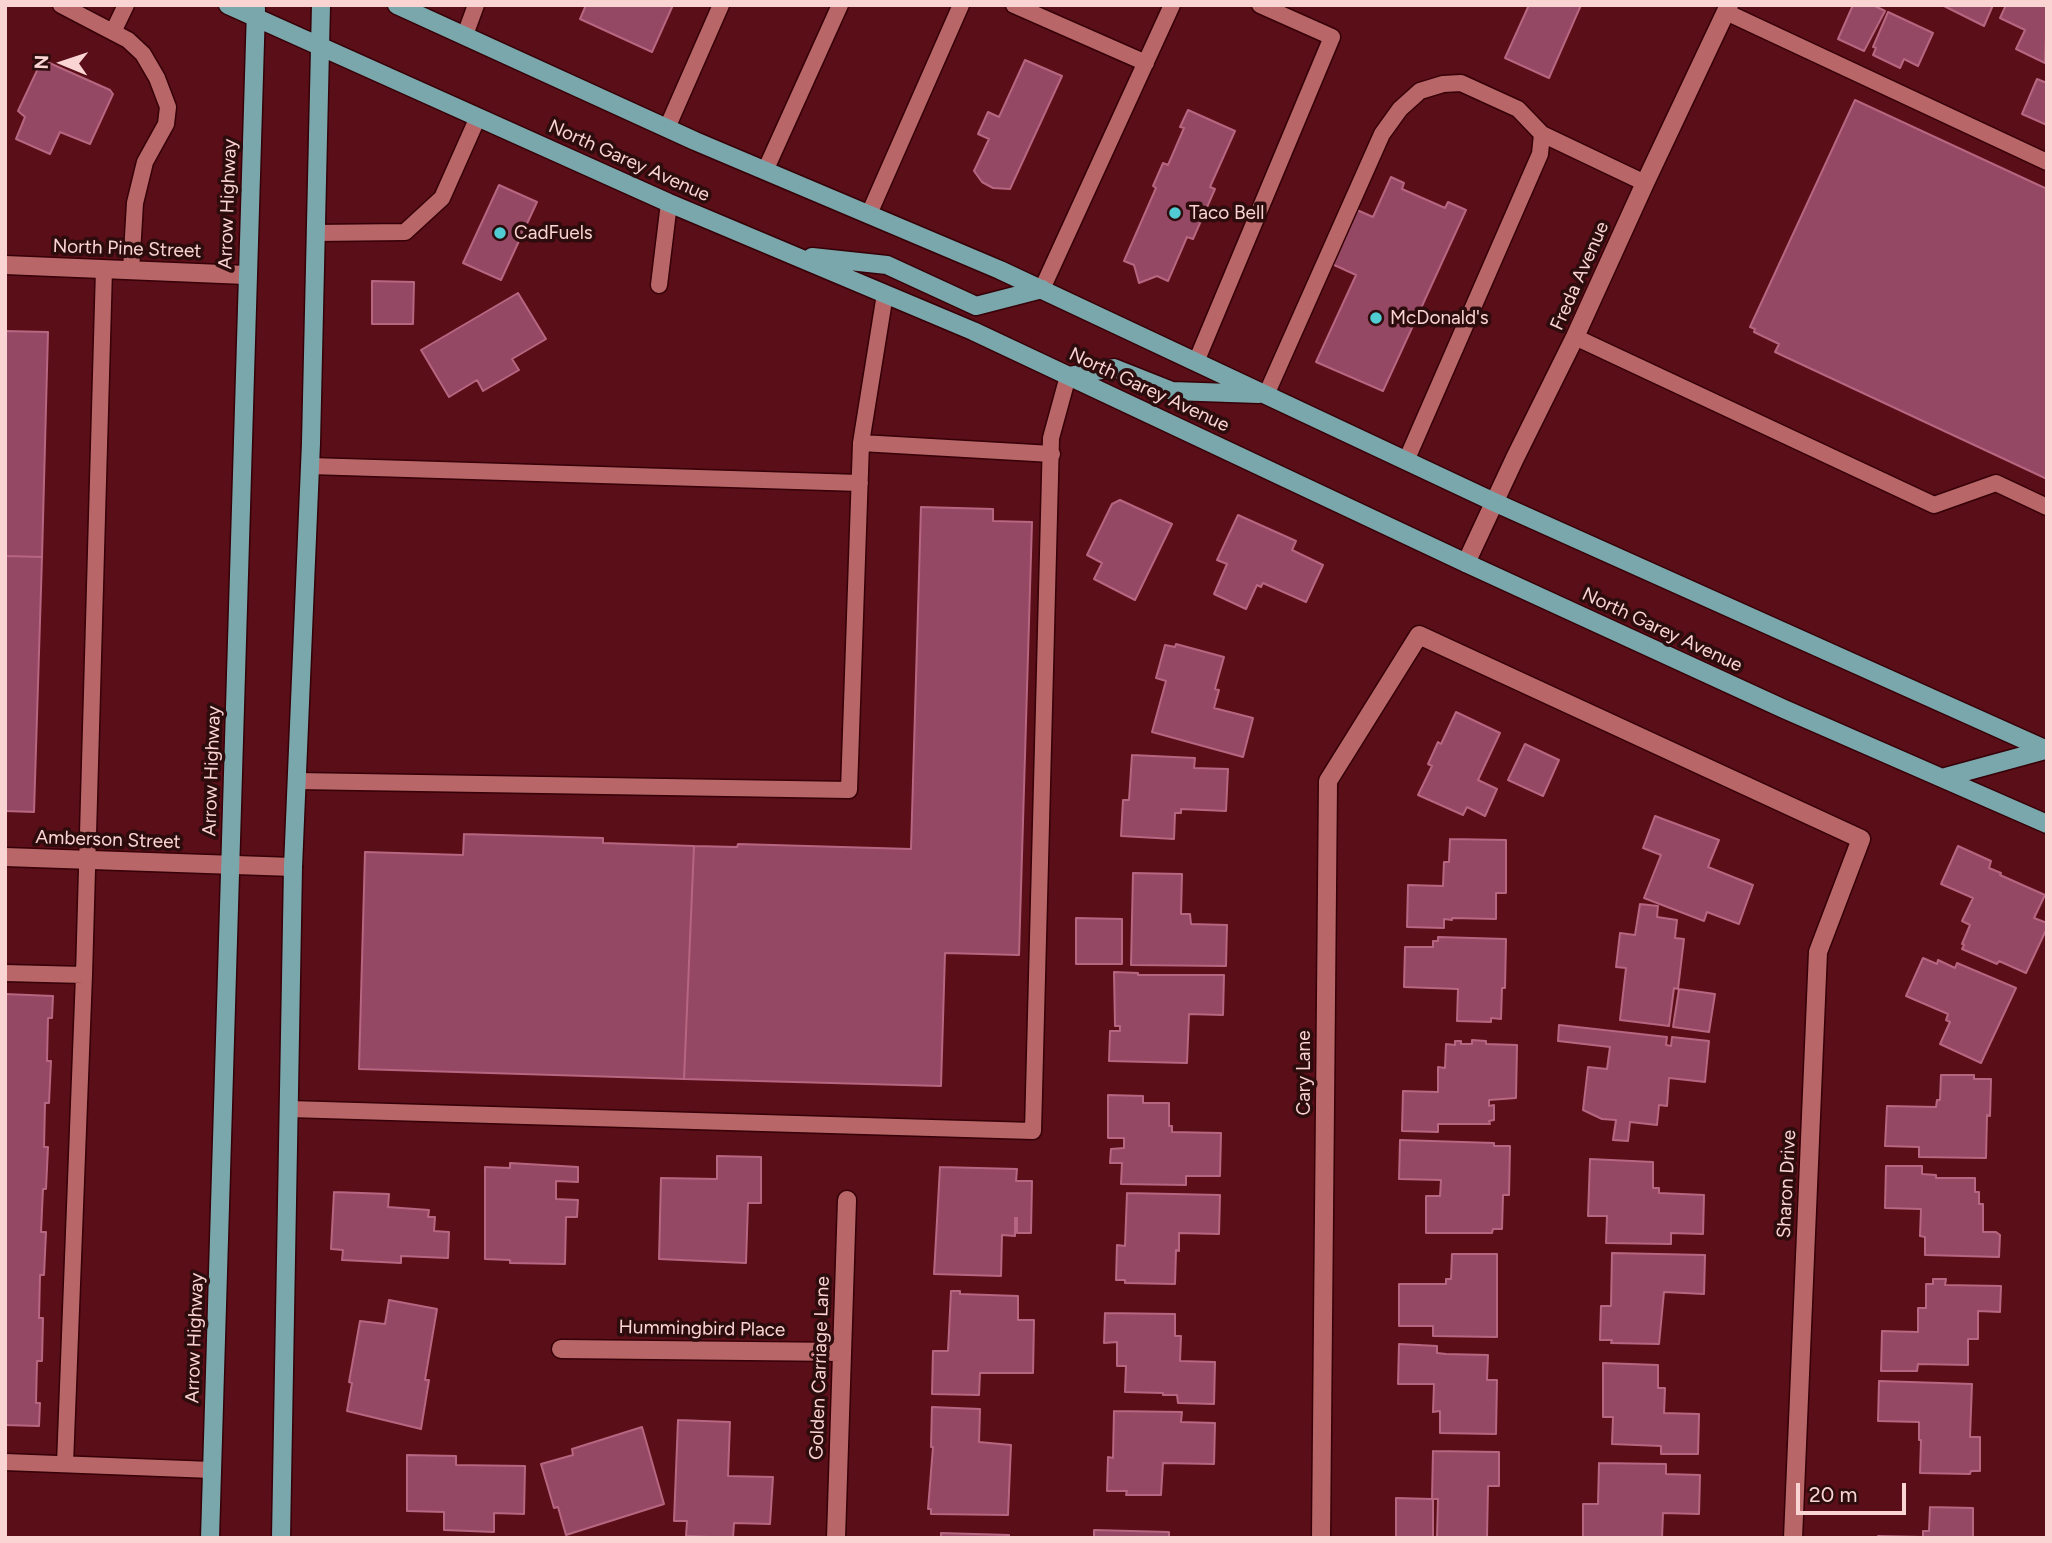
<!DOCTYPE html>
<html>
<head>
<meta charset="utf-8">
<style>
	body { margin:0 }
	#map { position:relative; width:2052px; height:1543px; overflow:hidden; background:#5a0e18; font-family:Figtree,sans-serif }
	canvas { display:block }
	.frame { position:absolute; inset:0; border:7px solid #fad4d3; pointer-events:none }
	.north { position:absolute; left:28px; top:28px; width:70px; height:70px; -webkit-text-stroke:5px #2c0c0d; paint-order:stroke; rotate:272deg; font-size:19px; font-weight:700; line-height:28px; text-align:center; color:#fad4d3 }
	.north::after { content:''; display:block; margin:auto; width:24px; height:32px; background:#fad4d3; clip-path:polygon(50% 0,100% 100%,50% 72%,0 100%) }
	.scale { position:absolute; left:1796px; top:1483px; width:110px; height:32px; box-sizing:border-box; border:4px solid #fad4d3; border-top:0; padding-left:9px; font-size:21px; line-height:24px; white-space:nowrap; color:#fad4d3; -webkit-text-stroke:5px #2c0c0d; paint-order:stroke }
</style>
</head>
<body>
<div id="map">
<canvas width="2052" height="1543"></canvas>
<div class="frame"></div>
<div class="north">N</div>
<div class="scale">20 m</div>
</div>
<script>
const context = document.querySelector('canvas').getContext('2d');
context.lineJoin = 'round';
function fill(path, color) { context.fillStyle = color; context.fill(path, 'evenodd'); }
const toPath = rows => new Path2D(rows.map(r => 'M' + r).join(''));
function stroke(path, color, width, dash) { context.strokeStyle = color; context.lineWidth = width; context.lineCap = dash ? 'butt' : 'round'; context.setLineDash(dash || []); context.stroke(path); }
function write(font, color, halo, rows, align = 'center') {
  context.font = font + ' Figtree,sans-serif'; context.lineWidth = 7; context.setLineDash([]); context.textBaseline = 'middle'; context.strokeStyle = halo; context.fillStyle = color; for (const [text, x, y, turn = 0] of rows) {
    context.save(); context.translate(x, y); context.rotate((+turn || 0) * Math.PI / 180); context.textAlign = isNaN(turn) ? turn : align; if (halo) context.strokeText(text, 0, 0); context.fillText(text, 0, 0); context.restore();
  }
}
const building = toPath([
	[586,5,673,5,652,52,580,19,586,5],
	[1529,5,1581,5,1549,78,1505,58,1529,5],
	[1853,5,1873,5,1885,11,1864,51,1838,39,1853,5],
	[1942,5,1993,5,1984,26,1942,5],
	[2006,5,2047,5,2045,63,2016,49,2025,30,2000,18,2006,5],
	[1888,12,1933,33,1918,66,1904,59,1900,68,1873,55,1876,48,1873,47,1888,12],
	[1025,60,1062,76,1010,189,993,188,982,182,974,171,989,139,978,134,988,112,999,117,1025,60],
	[45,61,110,90,113,94,90,144,60,132,50,154,16,139,25,117,18,111,41,62,45,61],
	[2037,79,2047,83,2047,125,2022,114,2037,79],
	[1855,100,2047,189,2047,479,1775,352,1779,344,1754,332,1755,329,1750,327,1855,100],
	[1188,110,1235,131,1210,187,1215,189,1193,239,1187,237,1168,281,1157,276,1139,283,1134,265,1124,261,1156,188,1153,186,1163,163,1168,165,1184,128,1180,127,1188,110],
	[1391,177,1404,183,1402,189,1445,208,1448,202,1466,210,1383,391,1316,362,1356,275,1332,264,1357,210,1373,217,1391,177],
	[499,185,537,202,501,280,463,263,499,185],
	[372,281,414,282,413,324,372,324,372,281],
	[518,293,546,339,512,359,519,370,483,391,477,380,449,397,421,350,518,293],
	[5,331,48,332,42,557,5,556,5,331],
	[1120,500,1172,524,1135,600,1094,579,1102,563,1087,555,1112,504,1120,500],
	[921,507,993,509,993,521,1032,522,1019,955,945,953,941,1086,684,1079,694,846,737,847,738,844,911,849,921,507],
	[1238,515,1296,541,1292,550,1323,565,1306,602,1263,583,1261,587,1257,585,1246,609,1214,594,1227,564,1217,560,1238,515],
	[5,556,42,557,34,812,5,811,5,556],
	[1176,644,1224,657,1215,689,1219,690,1214,708,1253,718,1243,757,1152,732,1166,681,1156,678,1165,645,1175,647,1176,644],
	[1456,712,1500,733,1478,780,1497,789,1485,816,1467,807,1463,815,1418,795,1432,766,1428,764,1438,742,1441,744,1456,712],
	[1525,744,1559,760,1543,796,1508,780,1525,744],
	[1132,755,1195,758,1194,768,1228,769,1226,811,1181,809,1181,813,1175,813,1174,839,1121,836,1123,800,1129,800,1132,755],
	[1655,816,1719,840,1708,867,1753,885,1739,924,1707,912,1704,921,1644,898,1661,855,1643,848,1655,816],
	[464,834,603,838,603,843,694,846,684,1079,359,1069,365,852,463,855,464,834],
	[1450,839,1506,840,1506,893,1496,893,1496,919,1452,918,1452,920,1444,919,1444,928,1407,927,1408,885,1443,886,1444,862,1449,862,1450,839],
	[1958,846,1991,861,1989,868,2001,873,2000,875,2045,895,2034,918,2047,923,2047,928,2026,973,1999,961,1997,964,1962,949,1964,945,1962,944,1970,925,1962,921,1973,898,1941,884,1958,846],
	[1133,873,1182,874,1181,914,1190,914,1191,924,1227,925,1226,966,1131,965,1133,873],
	[1640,904,1658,906,1657,917,1677,920,1675,938,1684,939,1678,989,1674,988,1669,1026,1620,1020,1626,968,1616,967,1620,933,1635,935,1640,904],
	[1076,918,1122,919,1122,964,1076,964,1076,918],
	[1438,937,1506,939,1505,988,1502,988,1501,1019,1491,1018,1491,1022,1457,1021,1458,989,1404,987,1405,947,1433,947,1433,941,1438,941,1438,937],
	[1923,958,1937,964,1938,960,1955,968,1957,963,2016,988,1981,1063,1940,1044,1950,1022,1946,1020,1948,1014,1906,996,1923,958],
	[1114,972,1138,973,1138,975,1224,975,1223,1015,1189,1014,1187,1063,1109,1061,1110,1031,1120,1031,1120,1026,1115,1026,1114,972],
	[1679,989,1715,994,1709,1032,1673,1027,1679,989],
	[5,994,53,996,52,1018,48,1018,47,1061,51,1061,49,1103,45,1103,44,1147,48,1147,46,1189,43,1189,41,1232,46,1232,44,1275,40,1275,39,1318,43,1318,42,1361,37,1361,36,1403,40,1403,39,1426,5,1425,5,994],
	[1559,1025,1667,1037,1666,1045,1671,1046,1672,1037,1709,1041,1705,1082,1669,1078,1667,1106,1659,1105,1657,1125,1630,1122,1628,1141,1613,1140,1616,1120,1602,1119,1583,1110,1588,1067,1607,1069,1610,1047,1558,1041,1559,1025],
	[1472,1040,1486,1041,1486,1044,1517,1045,1516,1098,1489,1100,1489,1106,1494,1105,1494,1120,1489,1121,1490,1124,1438,1124,1438,1132,1402,1131,1403,1091,1438,1092,1438,1067,1445,1068,1446,1044,1455,1045,1455,1041,1461,1041,1461,1044,1472,1044,1472,1040],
	[1941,1075,1974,1075,1974,1079,1991,1079,1990,1116,1987,1115,1986,1158,1919,1157,1919,1147,1885,1146,1887,1106,1936,1107,1937,1100,1940,1100,1941,1075],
	[1108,1095,1143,1096,1143,1103,1169,1103,1169,1126,1172,1126,1172,1132,1221,1133,1220,1176,1186,1176,1186,1185,1121,1184,1122,1163,1110,1163,1111,1149,1124,1148,1124,1138,1108,1138,1108,1095],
	[1400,1140,1494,1143,1494,1146,1510,1146,1509,1195,1503,1195,1502,1229,1493,1229,1492,1233,1426,1233,1426,1196,1440,1196,1441,1180,1399,1179,1400,1140],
	[717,1156,761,1157,761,1203,748,1203,746,1263,659,1259,661,1178,717,1179,717,1156],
	[1590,1159,1653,1162,1653,1188,1659,1188,1659,1193,1704,1195,1703,1234,1671,1233,1671,1244,1606,1243,1607,1216,1588,1216,1590,1159],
	[510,1163,578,1167,578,1182,556,1181,556,1199,578,1200,577,1217,566,1217,565,1264,510,1263,510,1260,485,1259,485,1167,510,1168,510,1163],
	[1886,1166,1922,1166,1922,1174,1936,1175,1936,1178,1975,1178,1975,1192,1979,1192,1979,1204,1983,1204,1983,1232,1996,1232,2000,1235,1999,1257,1925,1255,1925,1237,1920,1236,1921,1209,1885,1208,1886,1166],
	[940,1167,1017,1169,1016,1181,1032,1181,1031,1233,1017,1233,1017,1218,1015,1218,1015,1236,1002,1235,1001,1276,934,1274,940,1167],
	[334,1192,389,1194,388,1207,429,1210,428,1217,435,1217,434,1231,449,1232,448,1258,401,1256,401,1263,342,1260,343,1250,331,1249,334,1192],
	[1127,1193,1220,1195,1219,1234,1179,1233,1179,1251,1176,1250,1175,1284,1125,1283,1125,1280,1116,1280,1117,1245,1125,1246,1127,1193],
	[1612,1253,1705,1255,1704,1294,1664,1292,1659,1344,1611,1343,1612,1340,1600,1340,1601,1306,1611,1306,1612,1253],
	[1452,1254,1497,1254,1497,1337,1433,1336,1433,1326,1399,1326,1399,1284,1446,1284,1446,1279,1451,1279,1452,1254],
	[1933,1279,1946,1279,1945,1285,2001,1286,2000,1312,1978,1311,1978,1339,1968,1339,1968,1365,1918,1364,1917,1371,1881,1371,1882,1331,1918,1332,1918,1308,1926,1308,1926,1284,1933,1284,1933,1279],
	[951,1291,960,1291,960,1294,1018,1296,1018,1320,1034,1320,1033,1373,980,1373,979,1395,932,1394,933,1351,948,1351,951,1291],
	[389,1300,437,1309,425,1380,429,1380,421,1429,347,1411,352,1383,349,1382,360,1321,385,1324,389,1300],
	[1105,1313,1175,1314,1175,1336,1181,1336,1180,1361,1215,1362,1214,1404,1178,1403,1177,1395,1163,1395,1163,1393,1125,1392,1126,1366,1117,1366,1117,1342,1104,1343,1105,1313],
	[1399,1344,1437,1346,1437,1353,1446,1354,1488,1355,1487,1380,1497,1380,1496,1434,1440,1433,1440,1411,1433,1412,1434,1384,1398,1384,1399,1344],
	[1603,1363,1658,1365,1658,1388,1665,1388,1664,1413,1699,1414,1698,1454,1661,1454,1661,1446,1612,1444,1613,1417,1603,1417,1603,1363],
	[1879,1381,1972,1384,1970,1437,1980,1437,1980,1471,1971,1471,1970,1474,1920,1473,1921,1440,1919,1440,1919,1422,1878,1421,1879,1381],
	[932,1407,980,1409,979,1442,1011,1445,1008,1515,931,1514,931,1509,928,1509,933,1447,931,1447,932,1407],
	[1114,1411,1182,1412,1181,1422,1215,1423,1214,1464,1163,1463,1161,1495,1126,1495,1127,1491,1107,1491,1108,1457,1113,1458,1114,1411],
	[678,1420,730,1422,728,1476,773,1477,770,1524,734,1523,733,1538,686,1536,687,1521,674,1521,678,1420],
	[642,1427,664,1504,566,1535,558,1507,554,1508,541,1464,573,1455,572,1449,642,1427],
	[1433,1451,1499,1452,1499,1486,1488,1486,1487,1538,1437,1537,1438,1499,1433,1499,1433,1538,1396,1538,1396,1498,1432,1499,1433,1451],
	[407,1455,456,1456,456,1465,525,1466,524,1514,494,1513,494,1532,444,1530,444,1512,407,1511,407,1455],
	[1599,1463,1666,1464,1666,1474,1700,1475,1699,1514,1663,1513,1662,1538,1583,1538,1583,1504,1598,1504,1599,1463],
	[1930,1507,1973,1508,1973,1538,1878,1538,1878,1536,1923,1537,1923,1531,1929,1531,1930,1507],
	[1094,1530,1169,1532,1169,1538,1094,1538,1094,1530],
	[941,1533,1009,1535,1009,1538,941,1538,941,1533]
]);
fill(building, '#954863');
stroke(building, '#b66680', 2);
const lane = toPath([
	[61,5,128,40,143,54,157,78,168,107,166,124,145,162,135,203,131,270],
	[1014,5,1146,63],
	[1726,12,2047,162],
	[113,32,126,5],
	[465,35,476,5],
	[667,128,721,5],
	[1542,134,1645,183],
	[765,171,840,5],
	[869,214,961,5],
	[315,233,405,232,442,198,478,117],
	[659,285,669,203],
	[1042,289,1172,5],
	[885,294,861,443,1052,454],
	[1575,337,1934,505,1996,483,2047,507],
	[1196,362,1332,37,1260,5],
	[1266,395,1382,134,1400,109,1420,91,1443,84,1461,83,1518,109,1542,134,1540,154,1406,461],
	[310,466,860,483],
	[297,781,849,790,861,443],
	[5,973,84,975,65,1464],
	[84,975,104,269],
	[289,1109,1033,1131,1051,438,1068,376],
	[5,1462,212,1470]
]);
const street = toPath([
	[5,265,246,275],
	[1466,563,1515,458,1575,337,1645,183,1729,5],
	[5,857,293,867],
	[561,1349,841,1352],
	[836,1538,847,1200],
	[1321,1538,1328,781,1419,635,1861,839,1818,952,1793,1538]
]);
const primary = toPath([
	[228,5,669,203,973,331,1466,563,1784,709,2047,824],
	[397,5,695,141,1000,270,1494,502,2047,750],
	[812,257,887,265,976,306,1042,289],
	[1068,376,1114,368,1172,391,1259,394],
	[1942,778,2045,750],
	[210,1538,256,9],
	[281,1538,293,867,311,443,321,5]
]);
stroke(lane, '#350007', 19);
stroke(street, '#350007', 21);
stroke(primary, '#350007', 21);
stroke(lane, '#b96668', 16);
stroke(street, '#b96668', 18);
stroke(primary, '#79a7ac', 18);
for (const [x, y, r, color] of [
	[1175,213,7,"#51ccd2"],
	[500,233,7,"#51ccd2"],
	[1376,318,7,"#51ccd2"]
]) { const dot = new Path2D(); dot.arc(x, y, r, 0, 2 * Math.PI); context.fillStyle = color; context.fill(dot); stroke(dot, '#2c0c0d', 2.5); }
write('19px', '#fad4d3', '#2c0c0d', [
	["North Garey Avenue",629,161,24],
	["Arrow Highway",228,204,-88],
	["North Pine Street",127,249,2],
	["Freda Avenue",1580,276,-66],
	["North Garey Avenue",1149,390,25],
	["North Garey Avenue",1662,630,25],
	["Arrow Highway",212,771,-88],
	["Amberson Street",108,840,2],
	["Cary Lane",1304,1073,-90],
	["Sharon Drive",1787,1184,-87],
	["Hummingbird Place",702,1329,1],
	["Arrow Highway",195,1338,-88],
	["Golden Carriage Lane",820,1368,-88]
]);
write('19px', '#fad4d3', '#2c0c0d', [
	["Taco Bell",1189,213],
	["CadFuels",514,233],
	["McDonald's",1390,318]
], 'left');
</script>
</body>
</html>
